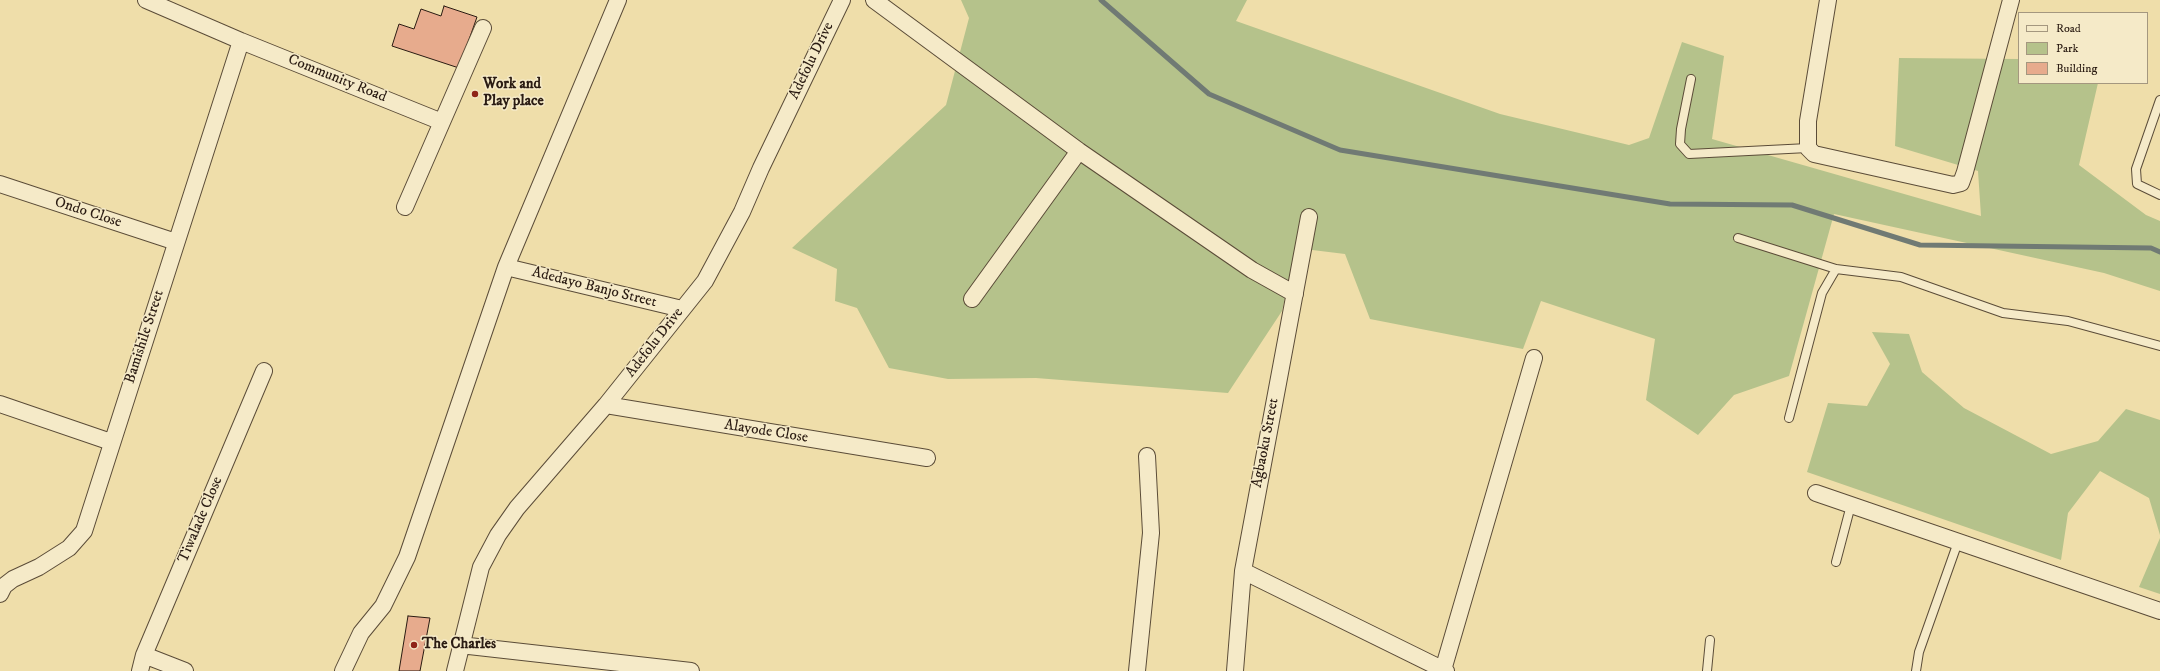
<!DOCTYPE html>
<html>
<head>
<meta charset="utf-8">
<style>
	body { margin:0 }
	#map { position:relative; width:2160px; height:671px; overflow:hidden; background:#efdeaa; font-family:"IM FELL DW Pica",serif }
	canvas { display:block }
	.legend { position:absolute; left:2018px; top:12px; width:130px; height:72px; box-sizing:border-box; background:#f5eac8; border:1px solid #a4977f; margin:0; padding:5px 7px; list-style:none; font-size:12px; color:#2a1b12 }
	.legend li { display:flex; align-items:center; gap:8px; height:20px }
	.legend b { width:20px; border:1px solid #a4977f }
</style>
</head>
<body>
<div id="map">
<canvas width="2160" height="671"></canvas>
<ul class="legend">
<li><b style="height:5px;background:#f5eac8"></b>Road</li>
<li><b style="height:11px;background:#b5c28b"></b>Park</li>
<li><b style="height:11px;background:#e7ab8d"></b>Building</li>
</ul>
</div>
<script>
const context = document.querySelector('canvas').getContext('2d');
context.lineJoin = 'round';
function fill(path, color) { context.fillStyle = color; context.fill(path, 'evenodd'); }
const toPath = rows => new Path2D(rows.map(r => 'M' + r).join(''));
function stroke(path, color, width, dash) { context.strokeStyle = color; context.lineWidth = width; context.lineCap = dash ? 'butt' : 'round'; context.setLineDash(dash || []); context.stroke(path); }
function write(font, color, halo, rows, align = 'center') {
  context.font = font + ' "IM FELL DW Pica",serif'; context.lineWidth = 3; context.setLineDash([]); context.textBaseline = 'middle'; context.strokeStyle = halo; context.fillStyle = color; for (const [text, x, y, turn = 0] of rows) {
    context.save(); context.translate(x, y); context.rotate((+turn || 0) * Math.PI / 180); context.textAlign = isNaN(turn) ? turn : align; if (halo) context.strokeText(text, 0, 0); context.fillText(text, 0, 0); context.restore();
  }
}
fill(toPath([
	[961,0,1247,0,1236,21,1500,114,1629,145,1649,138,1682,42,1724,56,1712,139,1981,216,1978,171,1895,146,1899,58,2019,59,2019,83,2098,83,2079,165,2146,215,2160,221,2160,291,2104,273,1834,214,1789,376,1734,395,1698,435,1646,400,1655,339,1541,301,1523,349,1370,319,1345,254,1296,248,1282,311,1228,393,1036,378,948,379,889,368,857,308,835,301,837,269,792,248,946,105,969,18],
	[1872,332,1909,334,1922,372,1964,408,2051,454,2098,441,2126,409,2160,420,2160,535,2149,498,2100,471,2068,513,2061,560,1807,472,1828,403,1867,406,1890,364],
	[2160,538,2160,594,2139,587]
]), '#b5c28b');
stroke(toPath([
	[1101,0,1209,94,1340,150,1670,204,1792,205,1920,245,2151,248,2160,252]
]), '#707a74', 5);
const building = toPath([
	[444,6,477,17,459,68,392,46,399,24,414,29,421,9,441,16,444,6],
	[408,616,430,618,420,671,399,671,408,616]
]);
fill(building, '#e7ab8d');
stroke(building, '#2a1b12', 1);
const service = toPath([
	[1691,79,1681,129,1680,144,1689,154,1808,148],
	[2160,100,2136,169,2137,184,2160,195],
	[1738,238,1836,269],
	[1789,418,1822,293,1836,269,1901,277,2003,313,2068,321,2160,346],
	[1836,562,1851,505],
	[1707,671,1710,640],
	[1916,671,1919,652,1958,542]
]);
const minor = toPath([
	[146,0,241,41,442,122,405,207],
	[874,0,1079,151,1252,270,1295,294],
	[1828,0,1808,121,1808,148,1814,154,1953,185,1961,183,1965,172,2011,0],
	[442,122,483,28],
	[0,184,176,242],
	[506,267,682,309],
	[972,299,1079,151],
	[0,404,111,442],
	[606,405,927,458],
	[1816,493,2160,611],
	[1243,571,1446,671],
	[0,594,4,586,13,579,39,567,69,548,84,531,241,41],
	[460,645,691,671],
	[144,655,185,671],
	[1443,670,1534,358],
	[140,671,144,655,264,371],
	[343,671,361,633,383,606,407,557,506,267,618,0],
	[455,671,481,567,498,535,517,508,606,405,705,281,742,212,761,168,842,0],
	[1137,671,1151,533,1147,456],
	[1235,671,1243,571,1309,217]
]);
stroke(service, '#5b4c38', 10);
stroke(minor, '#5b4c38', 18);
stroke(service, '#f5eac8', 8);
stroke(minor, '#f5eac8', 16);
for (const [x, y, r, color] of [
	[475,94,4,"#8f2418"],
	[414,645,4,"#8f2418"]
]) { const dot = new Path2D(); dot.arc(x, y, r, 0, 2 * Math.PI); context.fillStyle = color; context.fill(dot); stroke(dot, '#f5eac8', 1.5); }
write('15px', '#2a1b12', '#f5eac8', [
	["Adefolu Drive",812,61,-64],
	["Community Road",337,79,22],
	["Ondo Close",88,213,18],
	["Adedayo Banjo Street",594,288,14],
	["Bamishile Street",145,337,-72],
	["Adefolu Drive",655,343,-52],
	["Alayode Close",766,432,9],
	["Agbaoku Street",1266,443,-79],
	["Tiwalade Close",201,520,-67]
]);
write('bold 15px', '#2a1b12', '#f5eac8', [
	["Work and",483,85],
	["Play place",483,102],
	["The Charles",422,645]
], 'left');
</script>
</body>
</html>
